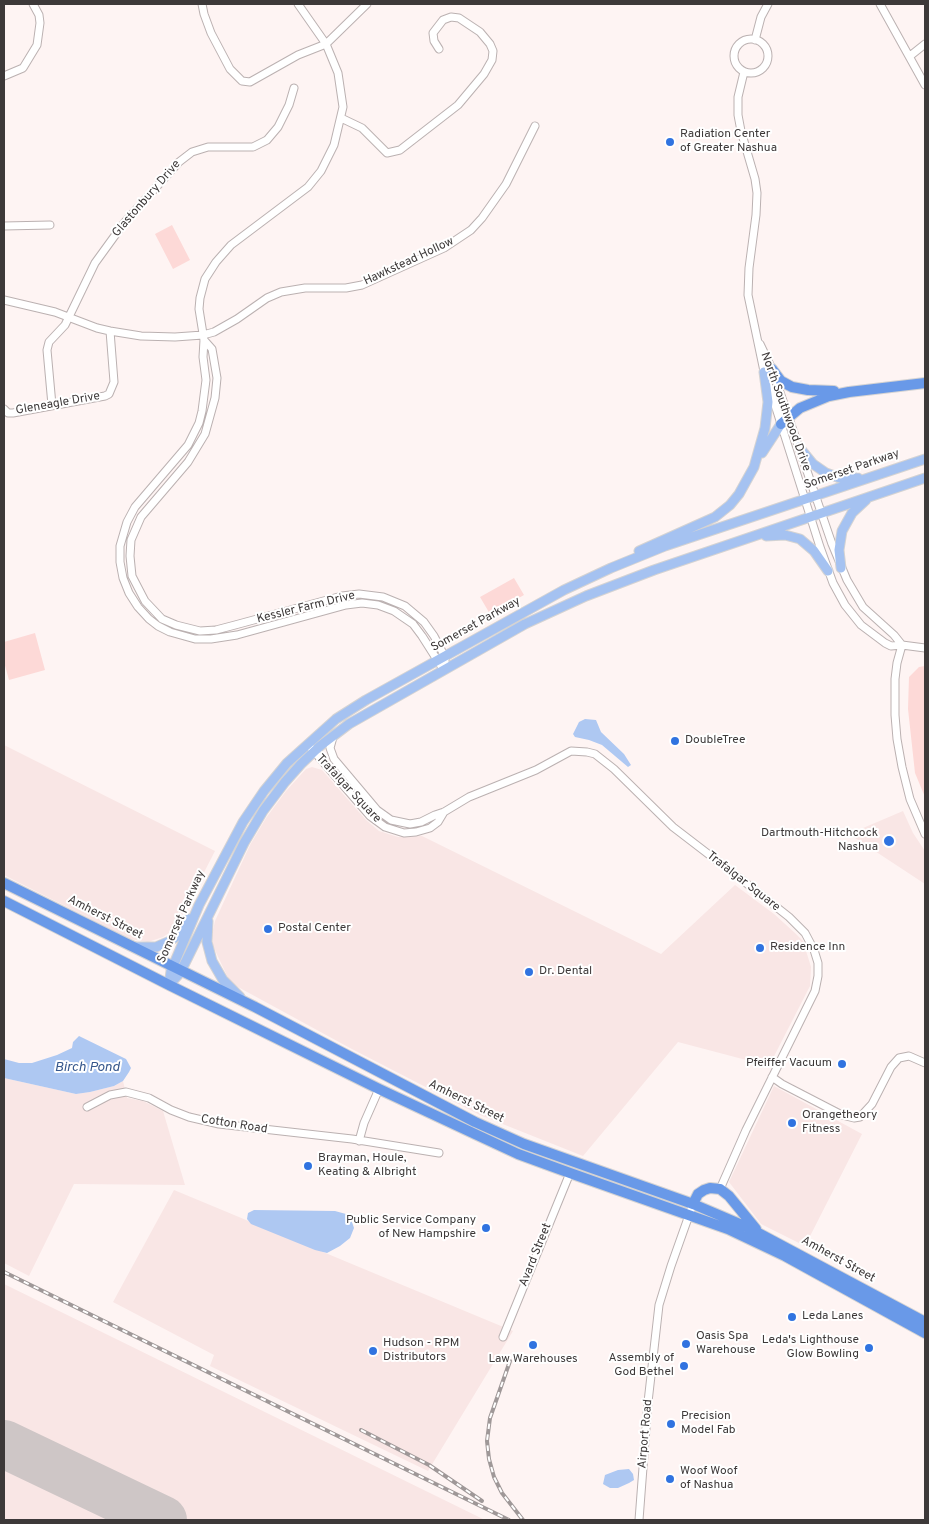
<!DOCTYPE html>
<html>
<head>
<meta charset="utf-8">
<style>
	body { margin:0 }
	#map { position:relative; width:929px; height:1524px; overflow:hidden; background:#fef4f3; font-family:Overpass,sans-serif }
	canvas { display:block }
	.frame { position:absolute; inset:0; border:5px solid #3d3939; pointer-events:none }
</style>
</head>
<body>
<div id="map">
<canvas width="929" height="1524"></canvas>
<div class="frame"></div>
</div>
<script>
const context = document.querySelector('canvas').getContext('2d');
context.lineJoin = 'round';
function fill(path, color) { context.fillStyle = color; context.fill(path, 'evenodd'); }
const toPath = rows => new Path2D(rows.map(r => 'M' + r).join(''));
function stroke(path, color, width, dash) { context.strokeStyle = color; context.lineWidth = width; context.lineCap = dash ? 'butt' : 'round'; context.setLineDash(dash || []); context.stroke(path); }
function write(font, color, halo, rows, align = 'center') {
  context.font = font + ' Overpass,sans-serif'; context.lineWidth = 4; context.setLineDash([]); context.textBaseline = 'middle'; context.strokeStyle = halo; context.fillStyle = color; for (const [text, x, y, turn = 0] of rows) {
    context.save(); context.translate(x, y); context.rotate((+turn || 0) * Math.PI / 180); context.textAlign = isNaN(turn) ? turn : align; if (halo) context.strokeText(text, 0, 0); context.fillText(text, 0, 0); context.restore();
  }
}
fill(toPath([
	[4,745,215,851,175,929,163,937,148,942,130,939,4,875],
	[312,767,322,770,366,820,379,831,398,837,422,836,661,954,735,885,774,914,795,933,803,941,811,967,810,986,769,1066,678,1042,583,1156,480,1115,350,1048,238,987,229,980,213,946,212,935,215,921,250,845,266,818,286,791,306,769],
	[903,811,913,833,925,851,925,884,849,834],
	[4,1078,76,1094,90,1092,114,1086,123,1081,127,1098,143,1101,163,1111,185,1185,74,1184,29,1276,4,1263],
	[774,1086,862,1134,805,1246,761,1224,729,1182],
	[174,1190,513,1331,428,1471,210,1366,214,1355,113,1302],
	[4,1284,485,1520,4,1520]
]), '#f9e6e5');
fill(toPath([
	[172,225,190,260,173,269,155,234],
	[514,578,524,595,490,614,480,597],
	[35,633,45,670,9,680,4,662,4,642],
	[925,666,925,797,915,773,908,709,909,677,919,667]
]), '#fdd9d7');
fill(toPath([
	[585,719,596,720,601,732,624,754,631,765,628,767,602,745,589,740,575,737,573,734,579,722],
	[79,1036,126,1059,131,1068,129,1072,123,1081,114,1086,90,1092,76,1094,4,1078,4,1059,19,1063,32,1063,57,1055,72,1048,73,1042],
	[254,1210,335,1211,346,1214,351,1219,354,1228,350,1238,340,1246,327,1253,315,1250,251,1224,247,1219,248,1213],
	[629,1469,633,1474,634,1480,629,1483,618,1488,610,1488,603,1484,605,1475,618,1470]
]), '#aec8f2');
stroke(toPath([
	[132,1505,145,1520]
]), '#cec6c6', 19);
stroke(toPath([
	[4,1444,163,1520]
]), '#cec6c6', 48);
const minor = toPath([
	[202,4,204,14,211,33,230,69,242,81,250,82,298,55,326,44,367,4],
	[298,4,326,44,338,73,343,107,334,145,321,171,308,187,231,245,216,262,205,279,200,298,199,309,204,340,203,357,206,380,202,411,199,423,188,445,135,507,127,522,120,546,120,562,123,578,129,593,138,607,149,619,158,626,170,632,195,639,211,639,237,635,346,605,362,603,378,605,394,611,413,624,422,636,443,669],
	[880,4,925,85],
	'734 56a17 17 0 1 1 34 0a17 17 0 1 1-34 0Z',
	[755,40,761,17,768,4],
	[910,56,925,44],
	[744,72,738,97,738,115,741,131,755,179,757,193,756,215,749,268,748,295,765,376],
	[4,76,23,68,37,45,40,23,39,15,33,4],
	[341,118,362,128,387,153,400,150,458,105,484,74,492,60,493,51,490,44,480,32,459,18,451,17,443,20,433,33,434,41,439,49],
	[4,226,50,225],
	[4,300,55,312,97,328,110,331,141,336,175,337,203,335,214,332,237,319,267,298,281,292,305,288,346,288,362,285,444,248,471,230,482,218,506,184,535,126],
	[204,340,212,349,217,378,215,398,205,434,188,462,141,517,131,540,130,556,132,576,145,601,162,619,176,625,200,631,216,630,235,625,342,596,359,594,383,597,405,606,424,622,434,636,445,657,445,664,443,669],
	[760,344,772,369,832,544,847,580,863,607,894,635,902,645],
	[769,386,820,547,833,583,845,605,861,625,885,643,891,646,902,645,925,648],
	[52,405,47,350,49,342,65,325,95,263,124,223,179,162,192,152,208,147,253,147,267,140,278,127,289,105,294,88],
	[4,409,8,413,13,413,105,396,109,394,114,382,110,331],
	[902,645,897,663,895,679,895,715,897,739,902,767,910,799,925,834],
	[333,737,330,748,334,759,377,810,391,820,410,824,421,822,435,815,444,812,469,797,536,770,571,751,587,752,595,754,614,769,673,827,746,883,789,917,805,933,814,950,818,963,818,976,815,991,746,1130,720,1189],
	[311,748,370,816,385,827,404,833,416,832,430,828,438,822,444,812],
	[772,1077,782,1084,842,1115,854,1118,860,1117,872,1104,891,1067,899,1058,909,1056,925,1063],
	[87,1107,110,1095,126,1092,149,1098,171,1110,189,1117,219,1124,352,1139,439,1153],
	[359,1141,364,1123,379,1089],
	[503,1337,570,1173],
	[639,1520,648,1402,659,1305,671,1266,693,1204]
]);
const major = toPath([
	[799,447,813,464,826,473,840,478,858,478],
	[762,453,781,424],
	[766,536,785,535,800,539,814,551,828,571],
	[639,551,715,517,730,505,739,494,754,467,765,428,768,402,764,372],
	[841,568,839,550,842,531,852,513,866,500],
	[208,921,207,942,212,961,223,980,240,997],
	[136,947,156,947,170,941,177,936,189,919],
	[169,985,171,971,199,905,243,822,264,791,287,763,336,719,366,700,564,590,611,568,665,546,925,459],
	[169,985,179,974,185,963,244,843,263,811,285,782,301,764,320,746,349,724,525,624,586,596,654,570,925,478]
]);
const highway = toPath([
	[772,369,781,381,792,387,808,390,834,391],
	[781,424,800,408,829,396,849,392,925,383],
	[4,883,255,1007,475,1122,524,1144,693,1204,747,1227,925,1322],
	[4,901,169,985,379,1089,475,1134,518,1154,570,1173,728,1229,785,1256,925,1333],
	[693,1204,698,1194,704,1190,710,1188,720,1189,729,1196,756,1229]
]);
stroke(minor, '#bbb1b1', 9);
stroke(major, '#d4d3d3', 11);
stroke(highway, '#d4d3d3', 12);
stroke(minor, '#fff', 7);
stroke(major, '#a5c2f1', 9);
stroke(highway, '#6999e8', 10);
const rail = toPath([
	[4,1272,509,1520],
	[510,1361,490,1418,487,1441,489,1459,494,1477,502,1493,523,1520],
	[361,1430,429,1465,482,1501]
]);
stroke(rail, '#9f9898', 4);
stroke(rail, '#fff', 2, [5.5]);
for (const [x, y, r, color] of [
	[670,142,5,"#3073e0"],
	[675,741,5,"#3073e0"],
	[889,841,6,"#3073e0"],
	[268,929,5,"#3073e0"],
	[760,948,5,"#3073e0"],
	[529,972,5,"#3073e0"],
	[842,1064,5,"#3073e0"],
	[792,1123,5,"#3073e0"],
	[308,1166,5,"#3073e0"],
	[486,1228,5,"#3073e0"],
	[792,1317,5,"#3073e0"],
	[686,1344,5,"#3073e0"],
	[533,1345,5,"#3073e0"],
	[869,1348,5,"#3073e0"],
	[373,1351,5,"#3073e0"],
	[684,1366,5,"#3073e0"],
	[671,1424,5,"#3073e0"],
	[670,1479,5,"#3073e0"]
]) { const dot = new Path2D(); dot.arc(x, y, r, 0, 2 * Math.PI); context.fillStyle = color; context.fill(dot); stroke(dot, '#fff', 2); }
write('12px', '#3d3939', '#fff', [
	["Radiation Center",680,135],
	["of Greater Nashua",680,149],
	["DoubleTree",685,741],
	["Dartmouth-Hitchcock",878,834,"right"],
	["Nashua",878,848,"right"],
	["Postal Center",278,929],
	["Residence Inn",770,948],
	["Dr. Dental",539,972],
	["Pfeiffer Vacuum",832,1064,"right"],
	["Orangetheory",802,1116],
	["Fitness",802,1130],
	["Brayman, Houle,",318,1159],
	["Keating & Albright",318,1173],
	["Public Service Company",476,1221,"right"],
	["of New Hampshire",476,1235,"right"],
	["Leda Lanes",802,1317],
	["Oasis Spa",696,1337],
	["Warehouse",696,1351],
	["Leda's Lighthouse",859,1341,"right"],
	["Glow Bowling",859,1355,"right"],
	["Hudson - RPM",383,1344],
	["Distributors",383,1358],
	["Assembly of",674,1359,"right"],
	["God Bethel",674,1373,"right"],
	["Law Warehouses",533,1360,"center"],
	["Precision",681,1417],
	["Model Fab",681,1431],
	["Woof Woof",680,1472],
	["of Nashua",680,1486]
], 'left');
write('12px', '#3d3939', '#fff', [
	["Glastonbury Drive",147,199,-49],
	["Hawkstead Hollow",409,262,-25],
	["Gleneagle Drive",58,404,-10],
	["North Southwood Drive",785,412,70],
	["Somerset Parkway",852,470,-19],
	["Kessler Farm Drive",306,608,-14],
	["Somerset Parkway",476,625,-29],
	["Trafalgar Square",348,789,47],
	["Trafalgar Square",743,882,38],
	["Somerset Parkway",182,917,-66],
	["Amherst Street",105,918,27],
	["Amherst Street",466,1102,26],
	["Cotton Road",234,1125,9],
	["Avard Street",536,1255,-68],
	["Amherst Street",838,1260,29],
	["Airport Road",646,1434,-85]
]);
write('italic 14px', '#36578c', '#fff', [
	["Birch Pond",87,1068]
]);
</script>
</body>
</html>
